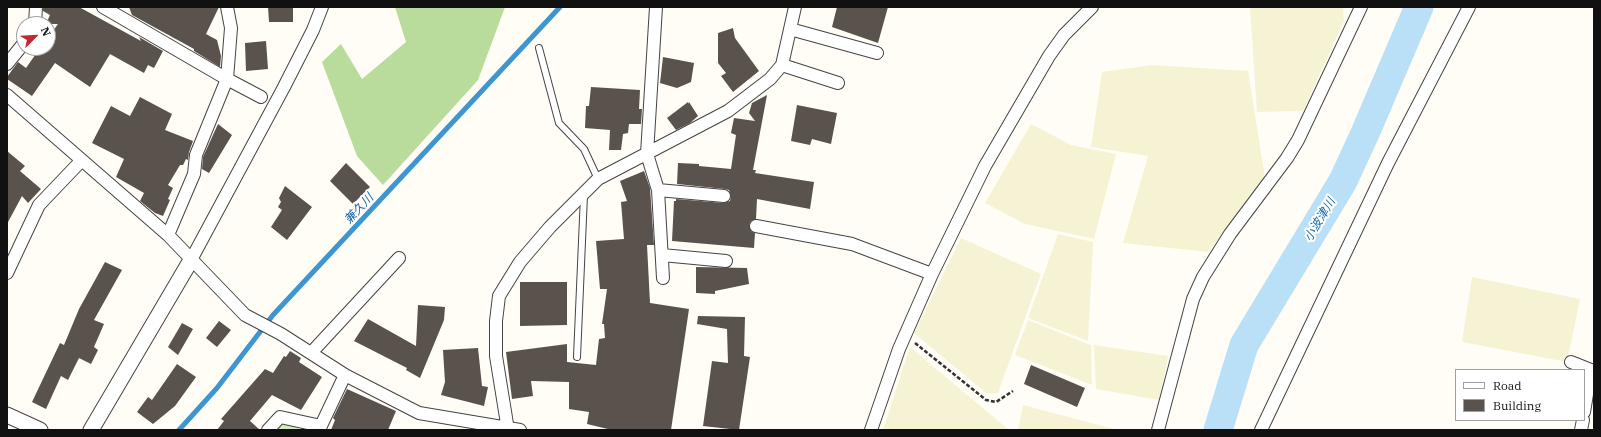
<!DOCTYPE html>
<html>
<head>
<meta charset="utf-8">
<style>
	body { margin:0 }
	#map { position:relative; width:1601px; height:437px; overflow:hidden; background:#fffdf5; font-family:"IBM Plex Serif",serif }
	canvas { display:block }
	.frame { position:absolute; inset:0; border:8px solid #111; pointer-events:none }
	.legend { position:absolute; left:1455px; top:369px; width:130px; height:52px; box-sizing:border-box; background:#fff; border:1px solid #a0a0a0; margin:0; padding:5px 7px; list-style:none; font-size:12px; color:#111 }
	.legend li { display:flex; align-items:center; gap:8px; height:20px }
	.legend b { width:20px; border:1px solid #a0a0a0 }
	.north { position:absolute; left:16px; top:16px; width:40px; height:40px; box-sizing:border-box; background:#fff; border:1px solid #a0a0a0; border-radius:50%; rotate:66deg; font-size:11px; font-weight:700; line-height:16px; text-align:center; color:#111 }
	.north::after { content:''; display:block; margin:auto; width:14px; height:18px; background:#c4262e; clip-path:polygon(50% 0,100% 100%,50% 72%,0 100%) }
</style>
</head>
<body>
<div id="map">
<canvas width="1601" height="437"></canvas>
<div class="frame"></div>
<ul class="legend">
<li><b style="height:5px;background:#fff"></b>Road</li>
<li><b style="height:11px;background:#5a524d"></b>Building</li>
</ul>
<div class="north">N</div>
</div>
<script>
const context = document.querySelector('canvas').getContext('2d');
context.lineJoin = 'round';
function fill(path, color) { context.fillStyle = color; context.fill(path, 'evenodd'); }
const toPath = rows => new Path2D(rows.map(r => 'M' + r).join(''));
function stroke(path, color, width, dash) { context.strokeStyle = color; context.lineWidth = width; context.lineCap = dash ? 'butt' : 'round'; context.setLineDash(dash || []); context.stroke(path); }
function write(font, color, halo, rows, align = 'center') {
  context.font = font + ' "IBM Plex Serif","Noto Sans JP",serif'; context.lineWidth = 4; context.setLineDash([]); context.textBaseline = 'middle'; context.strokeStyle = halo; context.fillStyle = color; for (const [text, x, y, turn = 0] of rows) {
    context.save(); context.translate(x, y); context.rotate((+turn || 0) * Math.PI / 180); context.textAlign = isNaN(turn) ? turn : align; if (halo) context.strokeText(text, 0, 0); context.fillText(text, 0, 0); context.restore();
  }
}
fill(toPath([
	[1250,7,1343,7,1344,21,1303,111,1257,112],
	[1152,65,1248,71,1265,178,1208,252,1123,243,1148,156,1091,147,1102,72],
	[1031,124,1071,145,1116,154,1094,239,1025,224,985,203],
	[1058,234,1093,242,1088,341,1028,318],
	[961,238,1041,274,998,393,986,393,914,333],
	[1472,277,1580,299,1567,362,1462,342],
	[1028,320,1091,345,1092,385,1015,355],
	[1094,345,1168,356,1159,400,1096,389],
	[910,347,1009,430,883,430],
	[1023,405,1118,430,1018,430]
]), '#f6f3d4');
fill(toPath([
	[285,421,301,430,276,430]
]), '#d5ebbd');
fill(toPath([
	[395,7,505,7,478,80,383,185,357,156,322,62,341,44,362,79,406,42]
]), '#b9dc9c');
stroke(toPath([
	[179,430,217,388,273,315,560,7]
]), '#3f96cf', 5);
stroke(toPath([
	[1218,430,1244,345,1343,181,1366,131,1419,7]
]), '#b9e0f7', 29);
fill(toPath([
	[43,7,79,7,141,41,139,37,163,51,154,68,148,65,144,73,110,54,90,87,55,63,32,96,7,79,7,77,18,62,26,68,40,48,48,48,48,38,58,24,46,24,50,15,43,11],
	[129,7,219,7,206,34,217,40,221,56,220,67,194,51,194,49,132,15],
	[268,7,293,7,293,22,269,22],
	[837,7,888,7,878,43,832,27],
	[733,28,735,38,759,71,733,92,721,76,726,73,718,63,718,33],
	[266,41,268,69,246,71,245,43],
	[663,57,694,63,691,82,677,88,660,83],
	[591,87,640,90,639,109,642,109,641,124,629,124,628,133,623,134,621,150,609,150,610,130,585,128,586,106,589,106],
	[767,95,753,170,756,170,755,173,814,182,810,209,757,199,756,219,751,221,749,225,751,231,755,233,754,248,672,241,674,201,676,201,676,199,724,203,730,201,731,196,729,190,725,189,677,184,678,163,699,164,699,166,731,169,736,135,731,133,734,118,755,121,749,113,752,103],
	[140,97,172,114,165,130,193,141,189,152,188,160,186,159,183,165,180,165,168,185,173,188,168,199,170,200,163,216,155,213,140,201,144,193,116,177,124,159,92,143,111,106,130,116],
	[688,102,688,104,689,102,698,116,690,123,676,130,667,118],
	[797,105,837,113,831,144,812,139,810,145,791,141],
	[218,124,232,135,209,173,202,169,203,157],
	[7,151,25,166,20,171,41,189,28,203,22,196,7,224],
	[346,163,370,187,353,204,330,181],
	[644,171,650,188,654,245,647,245,650,303,689,309,671,430,612,430,587,424,589,412,569,409,569,382,531,381,533,396,512,399,506,352,567,344,567,362,596,365,599,339,605,338,604,324,602,324,607,289,600,289,596,241,624,239,621,202,627,201,620,181],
	[285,186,312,207,287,240,271,227,282,210,278,207,281,202,279,198],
	[105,262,122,270,94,320,104,324,94,347,98,350,91,364,79,358,68,380,61,376,46,409,32,402,60,343,64,345,79,309],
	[696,267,747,268,749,284,715,291,715,294,696,293],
	[520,282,567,282,567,325,520,326],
	[418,305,445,307,444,320,420,378,406,370,407,368,354,341,368,319,416,346],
	[698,316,745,317,744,356,750,357,739,430,703,426,712,361,728,363,727,329,697,324],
	[219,321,231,330,217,347,206,338],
	[182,323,193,329,178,355,168,347],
	[478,348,482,386,488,387,484,406,441,395,445,382,443,350],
	[290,351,301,358,299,362,322,377,301,410,272,395,250,421,260,430,217,430,224,421,221,419,265,369,273,373,284,356,286,357],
	[177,364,196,377,175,406,153,424,137,412,148,397,152,400],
	[1031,365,1085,388,1077,407,1024,384],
	[347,389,396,411,388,430,331,430,335,420,333,418]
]), '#5a524d');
const service = toPath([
	[539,48,559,123,584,149,598,179],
	[577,357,584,195]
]);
const minor = toPath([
	[103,7,227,79,261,97],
	[656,7,647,154,658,190,663,278],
	[35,24,36,7],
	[790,29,877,53],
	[7,64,24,43],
	[782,65,838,83],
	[7,95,168,235,245,315,281,334,345,375,419,413,520,430],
	[658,190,724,196],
	[756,226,852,244,932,274],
	[168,235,194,174,196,155,227,79,231,28,227,7],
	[662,255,726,261],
	[191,260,284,87,313,30,322,7],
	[7,273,39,205,81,161],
	[311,353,399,258],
	[1571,362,1591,370,1584,412],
	[268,430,280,417,321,426],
	[319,430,345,375],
	[508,430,496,356,496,321,499,296,520,262,550,227,598,179,728,111,770,79,782,65,795,7],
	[871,430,899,349,932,274,985,166,1049,56,1064,35,1092,7],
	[1158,430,1193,299,1203,277,1230,234,1287,158,1298,140,1361,7],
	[1261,430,1388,163,1469,7],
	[1581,430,1583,420]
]);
const tertiary = toPath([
	[7,415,40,430],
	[91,430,191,260]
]);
stroke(service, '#444', 8);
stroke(minor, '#444', 14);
stroke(tertiary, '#444', 17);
stroke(toPath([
	[915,343,986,400,996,402,1013,391]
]), '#333', 2.5, [4, 2]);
stroke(service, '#fff', 6);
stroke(minor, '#fff', 12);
stroke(tertiary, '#fff', 15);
write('italic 12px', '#1768a6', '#fff', [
	["兼久川",359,209,-47],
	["小波津川",1320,220,-59]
]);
</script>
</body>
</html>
